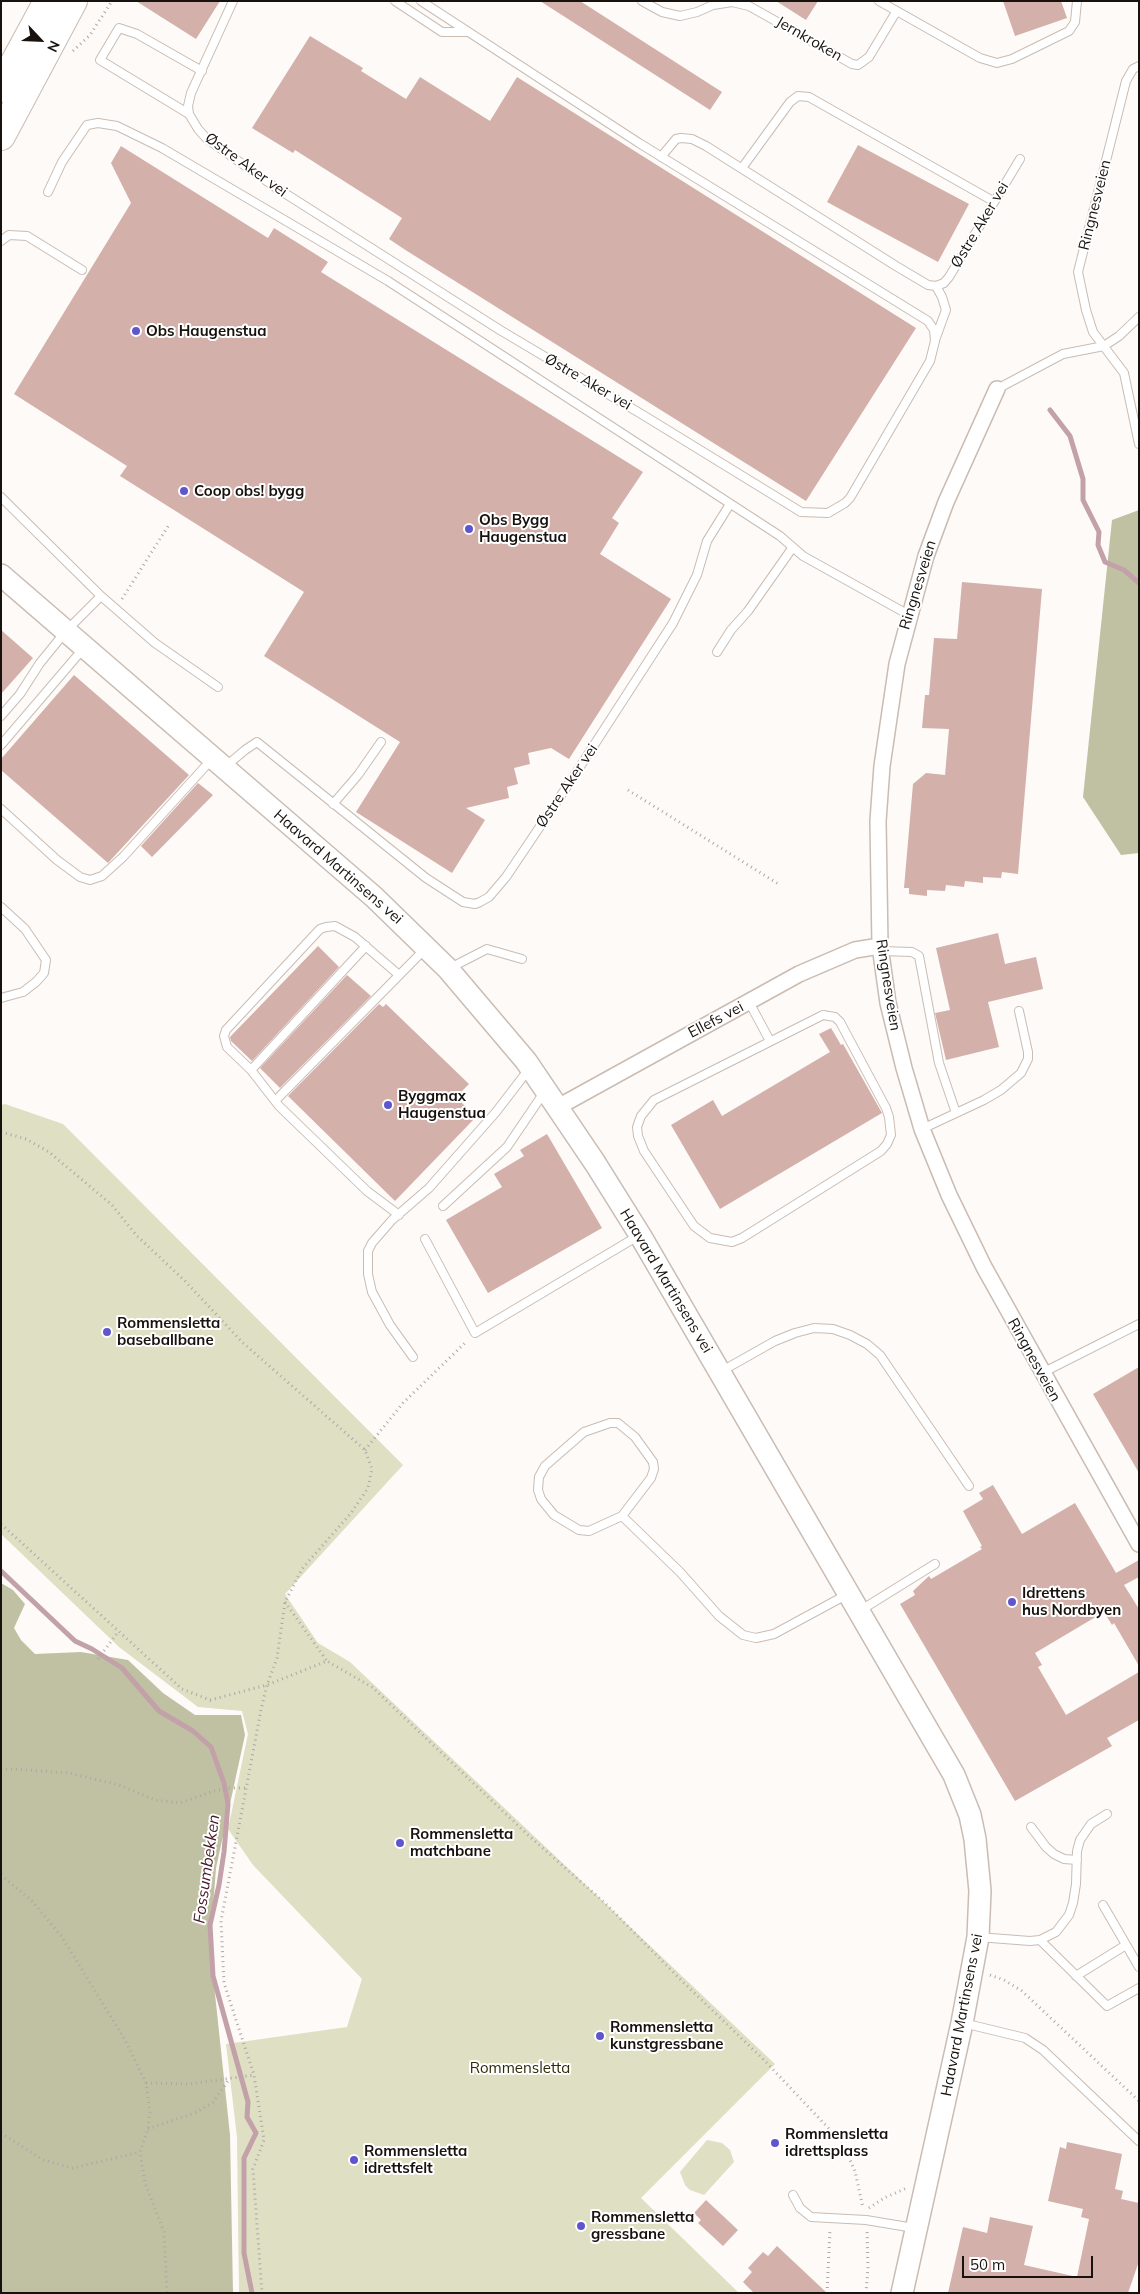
<!DOCTYPE html>
<html>
<head>
<meta charset="utf-8">
<style>
	body { margin:0 }
	#map { position:relative; width:1140px; height:2294px; overflow:hidden; background:#fdfaf8; font-family:Mulish,sans-serif }
	canvas { display:block }
	.frame { position:absolute; inset:0; border:2px solid #17120e; pointer-events:none }
	.north { position:absolute; left:15px; top:15px; width:50px; height:50px; -webkit-text-stroke:4px #fff; paint-order:stroke; rotate:115deg; font-size:14px; font-weight:700; line-height:20px; text-align:center; color:#17120e }
	.north::after { content:''; display:block; margin:auto; width:18px; height:22px; background:#17120e; clip-path:polygon(50% 0,100% 100%,50% 72%,0 100%) }
	.scale { position:absolute; left:962px; top:2256px; width:131px; height:22px; box-sizing:border-box; border:2px solid #17120e; border-top:0; padding-left:6px; font-size:15px; line-height:18px; white-space:nowrap; color:#17120e; -webkit-text-stroke:4px #fff; paint-order:stroke }
</style>
</head>
<body>
<div id="map">
<canvas width="1140" height="2294"></canvas>
<div class="frame"></div>
<div class="north">N</div>
<div class="scale">50 m</div>
</div>
<script>
const context = document.querySelector('canvas').getContext('2d');
context.lineJoin = 'round';
function fill(path, color) { context.fillStyle = color; context.fill(path, 'evenodd'); }
const toPath = rows => new Path2D(rows.map(r => 'M' + r).join(''));
function stroke(path, color, width, dash) { context.strokeStyle = color; context.lineWidth = width; context.lineCap = dash ? 'butt' : 'round'; context.setLineDash(dash || []); context.stroke(path); }
function write(font, color, halo, rows, align = 'center') {
  context.font = font + ' Mulish,sans-serif'; context.lineWidth = 4; context.setLineDash([]); context.textBaseline = 'middle'; context.strokeStyle = halo; context.fillStyle = color; for (const [text, x, y, turn = 0] of rows) {
    context.save(); context.translate(x, y); context.rotate((+turn || 0) * Math.PI / 180); context.textAlign = isNaN(turn) ? turn : align; if (halo) context.strokeText(text, 0, 0); context.fillText(text, 0, 0); context.restore();
  }
}
fill(toPath([
	[5,1104,63,1124,403,1465,285,1594,318,1643,350,1662,775,2064,641,2198,739,2293,239,2293,237,2137,226,2044,347,2027,362,1979,253,1865,228,1829,248,1734,242,1711,198,1707,119,1647,1,1534,1,1105],
	[707,2140,722,2143,730,2150,734,2162,704,2195,690,2190,685,2185,680,2172]
]), '#dedfc3');
fill(toPath([
	[1139,510,1139,853,1121,855,1083,797,1112,520],
	[1,1583,13,1590,25,1604,14,1628,21,1640,35,1654,81,1652,128,1660,163,1693,195,1715,241,1715,245,1735,216,1868,210,1947,230,2135,233,2293,1,2293]
]), '#c0c1a2');
stroke(toPath([
	[1050,410,1070,436,1083,479,1083,500,1099,532,1098,545,1105,562,1124,570,1139,583],
	[1,1571,75,1641,92,1649,122,1668,159,1711,193,1731,211,1747,224,1783,228,1804,224,1852,219,1885,210,1925,213,1976,248,2102,247,2117,256,2133,244,2158,244,2253,252,2293]
]), '#c3a1a9', 5);
fill(toPath([
	[136,1,220,1,196,39],
	[540,1,580,1,722,92,710,110],
	[776,1,818,1,806,20],
	[1003,1,1061,1,1067,18,1015,36],
	[310,36,363,68,361,71,406,99,420,77,490,121,517,77,916,328,806,501,407,251,389,239,402,218,295,150,293,153,252,128],
	[858,145,969,204,938,262,827,202],
	[121,146,268,238,274,228,328,262,321,272,643,472,612,518,619,523,600,554,671,599,569,759,551,748,528,753,530,764,514,768,518,784,507,787,509,798,466,808,485,820,452,873,356,812,400,742,264,656,304,592,120,476,127,466,14,394,131,203,111,163],
	[962,582,1042,589,1018,874,1002,872,1001,878,983,877,983,883,965,881,964,887,946,885,945,891,927,890,927,896,909,894,909,888,904,888,913,784,926,773,945,775,949,729,922,728,925,695,929,695,934,638,957,639],
	[1,630,33,658,1,694],
	[74,675,189,775,108,863,1,770,1,759],
	[198,783,213,795,152,857,141,846],
	[998,933,1005,964,1036,957,1043,989,988,1002,999,1047,946,1060,935,1013,950,1010,936,948],
	[318,946,339,967,252,1061,231,1041,230,1037],
	[347,975,371,996,280,1088,260,1068],
	[379,1004,383,1007,386,1004,469,1084,456,1097,476,1117,395,1201,288,1096],
	[831,1028,841,1045,843,1044,882,1113,720,1209,671,1125,713,1100,722,1116,830,1052,819,1034],
	[547,1134,602,1228,488,1293,446,1220,502,1187,494,1174,524,1156,520,1150],
	[1139,1367,1139,1473,1093,1394],
	[993,1485,1022,1534,1075,1503,1116,1573,1139,1560,1139,1577,1124,1585,1139,1609,1139,1666,1114,1623,1112,1625,1104,1612,1035,1653,1042,1665,1038,1667,1066,1715,1139,1672,1139,1720,1107,1738,1112,1746,1015,1801,900,1604,915,1595,913,1591,929,1576,931,1579,982,1549,980,1547,982,1546,963,1511,983,1499,979,1493],
	[1067,2142,1122,2154,1115,2189,1123,2191,1121,2199,1139,2203,1139,2261,1128,2293,948,2293,963,2227,987,2233,990,2217,1033,2226,1024,2265,1077,2277,1089,2219,1081,2217,1083,2209,1048,2201,1060,2147,1066,2149],
	[706,2200,738,2230,723,2246,698,2223,701,2220,694,2213],
	[777,2246,827,2293,754,2293,743,2282,752,2272,748,2268,763,2252,768,2256]
]), '#d3b0aa');
const lane = toPath([
	[233,1,191,93,188,106,189,114,198,129,207,139,275,187,500,330,643,415,801,512,828,513,845,503,850,498,930,361,935,341,934,330,928,321,639,143,421,1],
	[395,1,442,32,468,32],
	[642,1,662,12,680,16,697,12,713,5,732,2,749,6,852,64,858,65,869,57,896,12],
	[879,1,980,58,997,63,1012,59,1069,31,1075,22,1077,1],
	[1139,66,1133,69,1126,81,1078,272,1086,310,1093,332,1124,373,1139,444],
	[189,114,100,60,119,28,137,34,202,71],
	[661,157,676,139,681,138,692,139,706,146,896,266,928,285,936,286,944,283,949,277,1020,159],
	[742,168,790,102,798,96,809,97,993,201],
	[48,192,62,162,87,125,98,123,117,126,162,148,388,281,780,536,803,556,909,615],
	[1,241,9,235,27,236,82,270],
	[935,340,946,310,942,297,936,286],
	[997,389,1063,354,1104,346,1119,336,1139,317],
	[1,497,101,596,155,643,218,687],
	[717,652,731,630,748,611,793,547],
	[1,716,20,694,40,663,66,631,101,596],
	[1,745,83,649],
	[226,766,245,750,257,742,426,878,463,902,475,904,480,902,489,897,506,877,574,776,673,623,697,575,707,541,730,504],
	[333,804,358,775,381,742],
	[1,809,57,860,80,877,90,880,102,876,123,857,212,759],
	[1,907,25,929,46,960,44,973,36,982,23,992,1,998],
	[881,951,912,952,919,956,939,1063,956,1113],
	[450,968,487,949,522,959],
	[399,975,355,937,335,926,326,927,320,929,226,1030,224,1036,227,1047,251,1070,279,1106,367,1191,399,1215],
	[749,1002,770,1041],
	[823,1015,835,1017,840,1022,886,1108,889,1117,891,1135,887,1144,881,1151,742,1238,732,1242,710,1238,694,1226,644,1151,638,1136,637,1127,641,1116,654,1100,823,1015],
	[251,1070,366,946],
	[275,1101,425,949],
	[922,1129,984,1100,1001,1090,1021,1073,1028,1059,1028,1052,1019,1011],
	[443,1206,507,1147,545,1091],
	[425,1239,475,1333,638,1236],
	[413,1357,390,1325,372,1292,368,1274,368,1251,372,1243,392,1220,429,1188,496,1112,529,1069],
	[720,1372,775,1341,795,1333,814,1328,833,1329,850,1335,867,1344,880,1355,969,1486],
	[1042,1373,1139,1324],
	[610,1423,618,1423,635,1437,653,1462,654,1469,651,1478,622,1516,589,1531,579,1530,554,1515,541,1499,538,1490,539,1477,545,1466,584,1432,610,1423],
	[622,1516,680,1572,719,1616,743,1635,756,1638,774,1634,848,1594],
	[861,1610,935,1564],
	[1031,1827,1046,1847,1054,1854,1064,1859,1077,1860],
	[1103,1905,1139,1967],
	[978,1937,1030,1941,1040,1940,1056,1932,1069,1915,1073,1903,1076,1884,1077,1851,1080,1840,1091,1824,1107,1814],
	[1040,1940,1107,2006,1139,1988],
	[1076,1976,1126,1945],
	[963,2023,1025,2038,1043,2050,1139,2141],
	[793,2195,800,2208,811,2217,866,2220,914,2228]
]);
const street = toPath([
	[997,389,946,502,926,556,897,664,882,766,878,821,880,946,888,1003,904,1068,922,1129,949,1195,984,1267,1139,1544],
	[558,1107,799,974,855,950,880,946]
]);
const secondary = toPath([
	[1,575,374,897,448,969,526,1061,595,1163,640,1235,954,1775,970,1815,975,1839,980,1891,978,1937,962,2023,902,2293]
]);
const highway = toPath([
	[1,88,48,1],
	[1,136,73,1]
]);
stroke(lane, '#cabcb2', 10);
stroke(street, '#cabcb2', 18);
stroke(secondary, '#cabcb2', 24);
stroke(highway, '#cabcb2', 30);
stroke(toPath([
	[73,51,90,35,112,1],
	[122,599,170,523],
	[628,790,780,885],
	[1,1132,26,1139,49,1152,112,1205,136,1235,185,1281,242,1342,365,1450,372,1469,368,1488,351,1513,302,1569,285,1602,277,1658,267,1685,261,1710,221,1921,224,1983,254,2075,264,2140,253,2169,262,2293],
	[365,1450,403,1403,467,1341],
	[1,1524,182,1689,210,1700,267,1685,327,1661,372,1687,528,1835,605,1903,683,1982,764,2060,834,2134,846,2151,855,2171,863,2208],
	[285,1602,327,1661],
	[98,1659,118,1632],
	[1,1770,13,1769,69,1773,119,1785,155,1800,180,1803,214,1791,229,1788,245,1788],
	[1,1875,32,1901,62,1937,125,2040,146,2083,150,2111,148,2129,140,2152,145,2183,164,2232,167,2293],
	[990,1975,1004,1980,1022,1991,1139,2101],
	[146,2083,189,2084,254,2075],
	[148,2129,197,2112,213,2102,230,2078],
	[1,2133,43,2160,73,2168,140,2152],
	[869,2208,884,2198,907,2188],
	[1,2291,4,2293],
	[827,2293,830,2230],
	[866,2293,868,2267,867,2231]
]), '#aba8a5', 3, [1, 4]);
stroke(lane, '#fff', 8);
stroke(street, '#fff', 15);
stroke(secondary, '#fff', 21);
stroke(highway, '#fff', 28);
for (const [x, y, r, color] of [
	[136,331,5,"#5f55ce"],
	[184,491,5,"#5f55ce"],
	[469,529,5,"#5f55ce"],
	[388,1105,5,"#5f55ce"],
	[107,1332,5,"#5f55ce"],
	[1012,1602,5,"#5f55ce"],
	[400,1843,5,"#5f55ce"],
	[600,2036,5,"#5f55ce"],
	[775,2143,5,"#5f55ce"],
	[354,2160,5,"#5f55ce"],
	[581,2226,5,"#5f55ce"]
]) { const dot = new Path2D(); dot.arc(x, y, r, 0, 2 * Math.PI); context.fillStyle = color; context.fill(dot); stroke(dot, '#fff', 2); }
write('15px', '#17120e', '#fff', [
	["Jernkroken",809,39,30],
	["Østre Aker vei",246,165,36],
	["Ringnesveien",1095,205,-76],
	["Østre Aker vei",980,225,-59],
	["Østre Aker vei",588,382,30],
	["Ringnesveien",918,585,-73],
	["Østre Aker vei",567,786,-56],
	["Haavard Martinsens vei",338,867,41],
	["Ringnesveien",888,985,81],
	["Ellefs vei",716,1020,-28],
	["Haavard Martinsens vei",666,1281,59],
	["Ringnesveien",1034,1360,61],
	["Haavard Martinsens vei",962,2015,-79]
]);
write('bold 15px', '#17120e', '#fff', [
	["Obs Haugenstua",146,331],
	["Coop obs! bygg",194,491],
	["Obs Bygg",479,520],
	["Haugenstua",479,537],
	["Byggmax",398,1096],
	["Haugenstua",398,1113],
	["Rommensletta",117,1323],
	["baseballbane",117,1340],
	["Idrettens",1022,1593],
	["hus Nordbyen",1022,1610],
	["Rommensletta",410,1834],
	["matchbane",410,1851],
	["Rommensletta",610,2027],
	["kunstgressbane",610,2044],
	["Rommensletta",785,2134],
	["idrettsplass",785,2151],
	["Rommensletta",364,2151],
	["idrettsfelt",364,2168],
	["Rommensletta",591,2217],
	["gressbane",591,2234]
], 'left');
write('15px', '#2d2c04', '#fff', [
	["Rommensletta",520,2068]
]);
write('italic 16px', '#461828', '#fff', [
	["Fossumbekken",207,1869,-82]
]);
</script>
</body>
</html>
